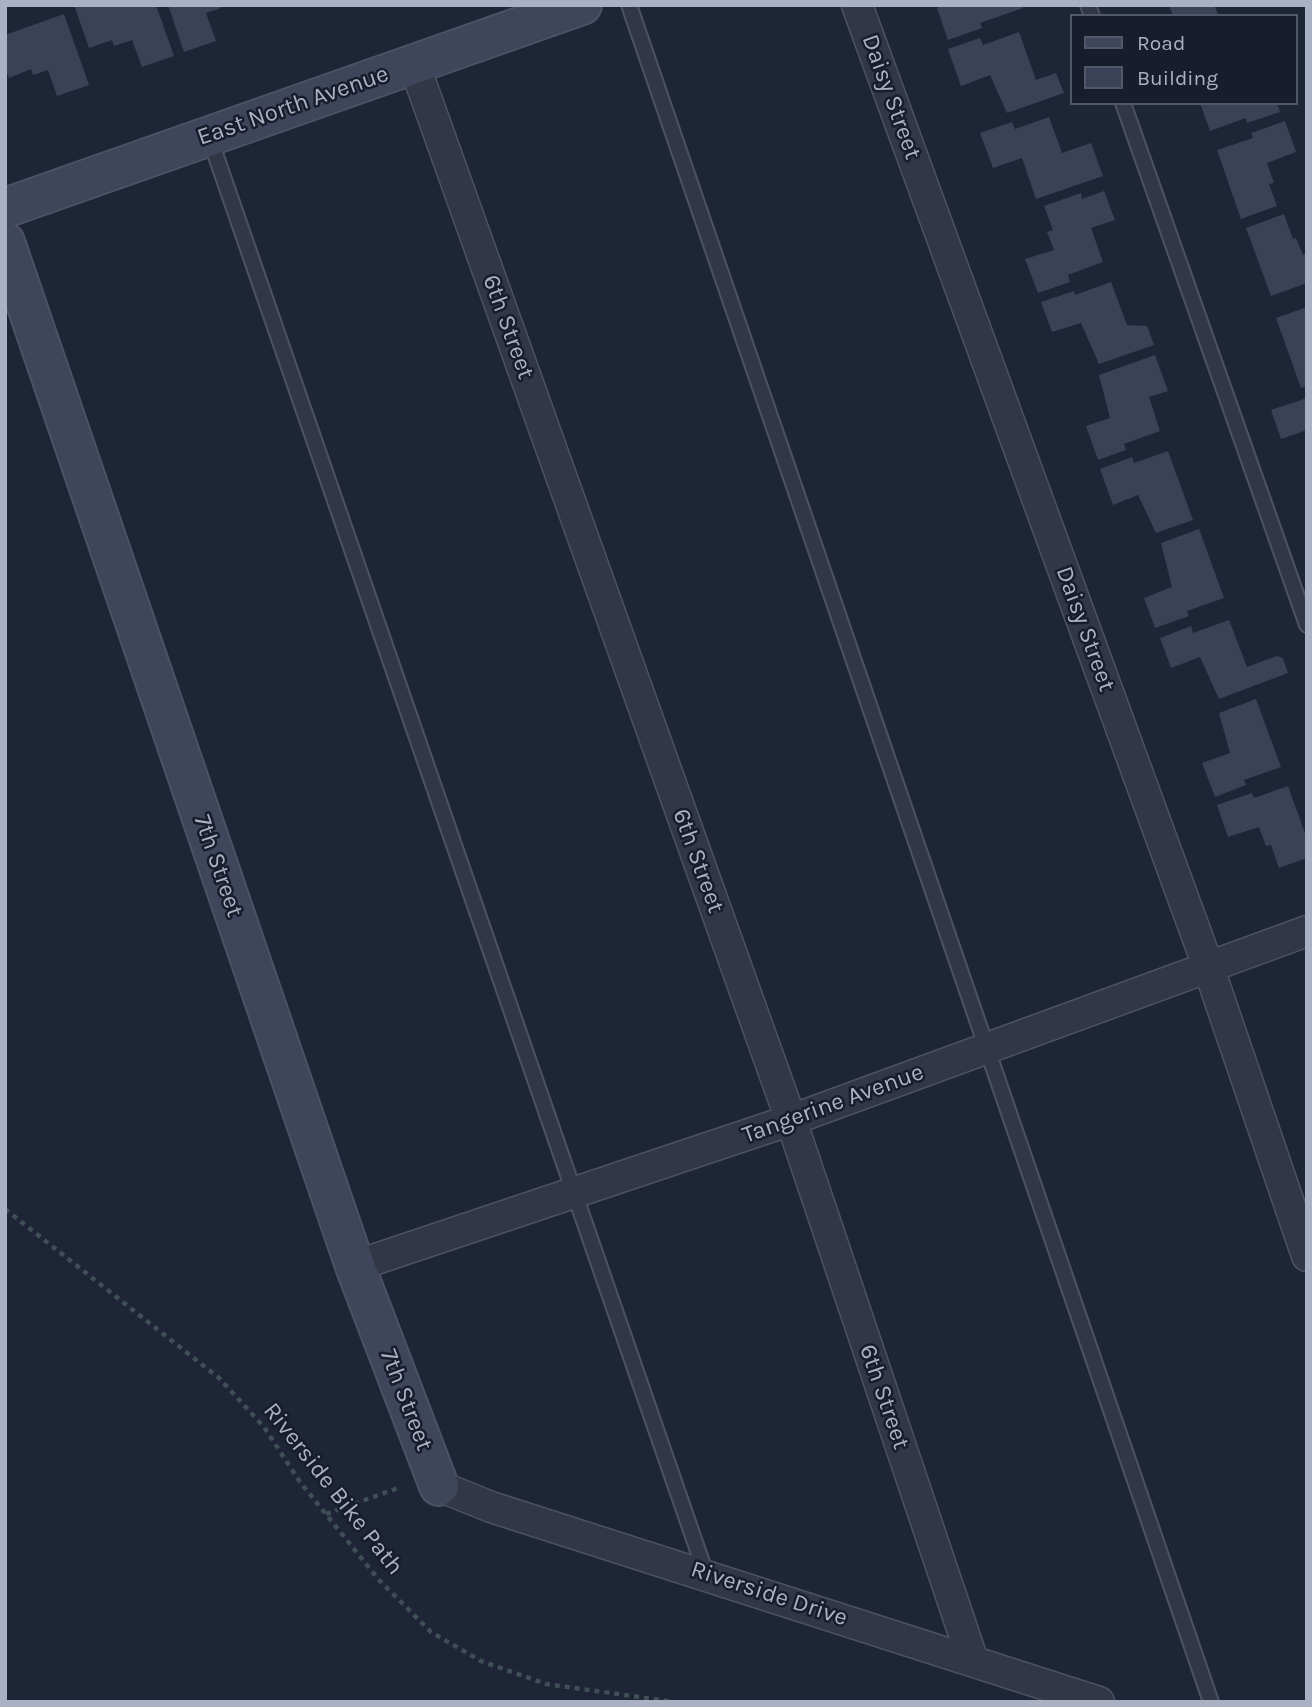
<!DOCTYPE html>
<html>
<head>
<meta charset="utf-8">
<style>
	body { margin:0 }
	#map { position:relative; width:1312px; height:1707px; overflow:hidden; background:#1e2537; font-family:Karla,sans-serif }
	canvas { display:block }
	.frame { position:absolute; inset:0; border:7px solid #abb1c5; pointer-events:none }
	.legend { position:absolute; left:1070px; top:14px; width:228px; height:91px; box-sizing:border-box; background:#171d2c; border:2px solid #525869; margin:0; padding:9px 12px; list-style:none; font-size:21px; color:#abb1c5 }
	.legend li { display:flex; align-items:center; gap:14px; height:35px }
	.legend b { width:35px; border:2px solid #525869 }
</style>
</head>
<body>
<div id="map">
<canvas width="1312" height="1707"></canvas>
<div class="frame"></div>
<ul class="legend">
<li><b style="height:9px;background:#3f465b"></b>Road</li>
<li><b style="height:19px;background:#3a4258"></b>Building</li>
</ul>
</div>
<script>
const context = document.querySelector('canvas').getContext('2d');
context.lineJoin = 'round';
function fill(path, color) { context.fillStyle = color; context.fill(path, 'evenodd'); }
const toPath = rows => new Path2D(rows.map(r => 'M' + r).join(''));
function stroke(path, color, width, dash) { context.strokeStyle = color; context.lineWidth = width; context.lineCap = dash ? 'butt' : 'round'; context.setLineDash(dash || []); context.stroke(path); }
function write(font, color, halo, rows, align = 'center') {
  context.font = font + ' Karla,sans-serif'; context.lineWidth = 5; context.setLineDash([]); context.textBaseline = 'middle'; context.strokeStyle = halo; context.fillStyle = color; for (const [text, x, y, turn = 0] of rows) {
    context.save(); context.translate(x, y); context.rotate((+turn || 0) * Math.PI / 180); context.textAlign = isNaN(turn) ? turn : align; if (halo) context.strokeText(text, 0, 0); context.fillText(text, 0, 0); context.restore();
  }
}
fill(toPath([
	[74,5,156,5,174,56,142,67,132,40,114,46,112,40,89,48],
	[168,5,220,5,221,8,206,13,216,41,184,52],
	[944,5,1022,5,1023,8,980,23,982,28,948,40,937,8],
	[1169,5,1214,5,1218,14,1173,16],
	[64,14,89,85,57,96,48,70,33,75,31,69,9,78,5,68,5,35],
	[1019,32,1036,80,1056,73,1064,93,1007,113,990,75,961,86,948,49,980,38,983,45],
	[1200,103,1277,103,1280,112,1247,123,1246,118,1210,131],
	[1049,117,1062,153,1091,143,1103,176,1036,199,1022,158,993,168,980,133,1012,122,1015,129],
	[1285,121,1296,152,1267,163,1274,183,1269,184,1277,206,1241,219,1217,150,1253,138,1251,133],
	[1104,191,1115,220,1091,228,1103,262,1068,275,1070,282,1038,293,1025,259,1054,250,1047,232,1053,230,1044,206,1081,193,1082,199],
	[1284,214,1293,239,1296,238,1303,255,1307,253,1307,283,1271,296,1246,228],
	[1111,282,1127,325,1147,326,1154,345,1099,364,1081,323,1052,332,1041,302,1074,291,1075,295],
	[1307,307,1307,386,1301,388,1276,318],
	[1155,355,1168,391,1149,397,1160,431,1124,444,1126,450,1098,460,1086,426,1110,418,1099,375],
	[1307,398,1307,430,1281,439,1271,410],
	[1168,451,1193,520,1156,533,1138,495,1113,505,1100,469,1132,457,1134,463],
	[1199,529,1224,598,1187,611,1189,616,1155,628,1144,598,1172,587,1161,543],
	[1229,620,1247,667,1277,656,1283,658,1288,673,1219,699,1200,657,1171,668,1160,638,1191,626,1193,633],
	[1256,699,1281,767,1244,780,1246,785,1215,797,1202,763,1230,753,1219,713],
	[1288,786,1307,839,1307,858,1279,868,1271,845,1266,846,1259,827,1228,837,1217,805,1252,793,1254,798]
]), '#3a4258');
const lane = toPath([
	[629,5,1211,1702],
	[1088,5,1092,16],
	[1123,103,1307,625],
	[209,136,706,1574]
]);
const street = toPath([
	[857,5,1208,966,1307,1256],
	[414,64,791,1120,973,1661],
	[355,1266,791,1120,1307,931],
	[439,1486,491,1507,1099,1702]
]);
const secondary = toPath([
	[5,208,582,5],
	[5,242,355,1266,439,1486]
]);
stroke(lane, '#4c5263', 18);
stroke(street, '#4c5263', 33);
stroke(secondary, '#4c5263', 42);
stroke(toPath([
	[5,1209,219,1378,264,1427,300,1482,379,1580,431,1632,481,1661,546,1684,675,1702],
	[326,1514,401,1487]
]), '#3e4f55', 4.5, [5, 5]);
stroke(lane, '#323747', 14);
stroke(street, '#323747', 30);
stroke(secondary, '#3f465b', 38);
write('24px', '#abb1c5', '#171d2c', [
	["Daisy Street",891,97,70],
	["East North Avenue",293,106,-19],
	["6th Street",508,327,70],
	["Daisy Street",1085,629,70],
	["6th Street",698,861,70],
	["7th Street",218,866,71],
	["Tangerine Avenue",833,1104,-20],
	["6th Street",884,1397,71],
	["7th Street",406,1400,69],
	["Riverside Bike Path",333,1489,52],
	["Riverside Drive",769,1594,18]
]);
</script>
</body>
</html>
